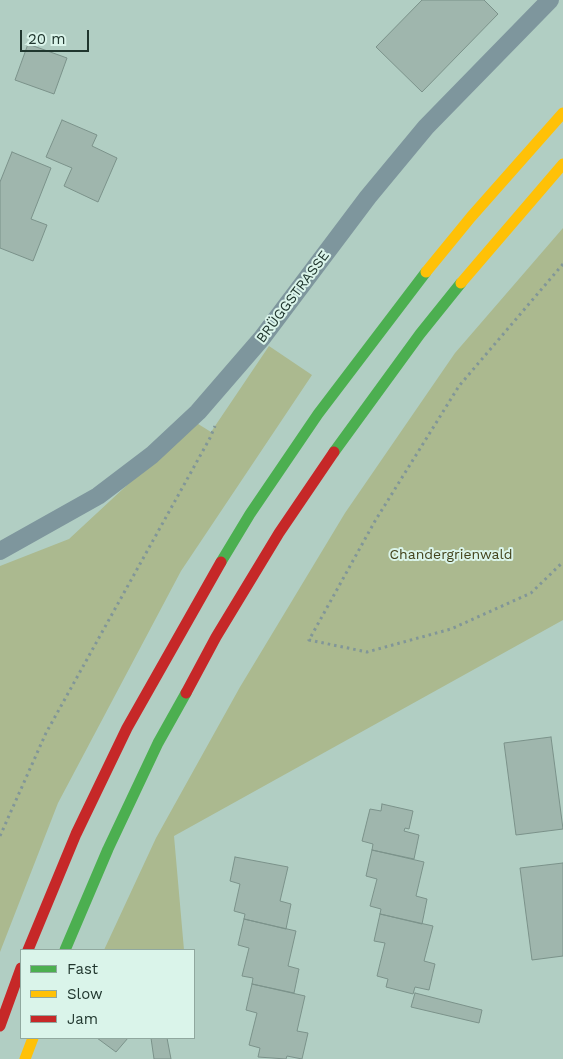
<!DOCTYPE html>
<html>
<head>
<meta charset="utf-8">
<style>
	body { margin:0 }
	#map { position:relative; width:563px; height:1059px; overflow:hidden; background:#b1cec3; font-family:"Work Sans",sans-serif }
	canvas { display:block }
	.legend { position:absolute; left:20px; top:949px; width:175px; height:90px; box-sizing:border-box; background:#daf4ea; border:1px solid #90a89f; margin:0; padding:6px 9px; list-style:none; font-size:15px; color:#20362e }
	.legend li { display:flex; align-items:center; gap:10px; height:25px }
	.legend b { width:25px; border:1px solid #90a89f }
	.scale { position:absolute; left:20px; top:30px; width:69px; height:22px; box-sizing:border-box; border:2px solid #20362e; border-top:0; padding-left:6px; font-size:15px; line-height:18px; white-space:nowrap; color:#20362e; -webkit-text-stroke:4px #daf4ea; paint-order:stroke }
</style>
</head>
<body>
<div id="map">
<canvas width="563" height="1059"></canvas>
<ul class="legend">
<li><b style="height:6px;background:#4caf50"></b>Fast</li>
<li><b style="height:6px;background:#ffc107"></b>Slow</li>
<li><b style="height:6px;background:#c62828"></b>Jam</li>
</ul>
<div class="scale">20 m</div>
</div>
<script>
const context = document.querySelector('canvas').getContext('2d');
context.lineJoin = 'round';
function fill(path, color) { context.fillStyle = color; context.fill(path, 'evenodd'); }
const toPath = rows => new Path2D(rows.map(r => 'M' + r).join(''));
function stroke(path, color, width, dash) { context.strokeStyle = color; context.lineWidth = width; context.lineCap = dash ? 'butt' : 'round'; context.setLineDash(dash || []); context.stroke(path); }
function write(font, color, halo, rows, align = 'center') {
  context.font = font + ' "Work Sans",sans-serif'; context.lineWidth = 4; context.setLineDash([]); context.textBaseline = 'middle'; context.strokeStyle = halo; context.fillStyle = color; for (const [text, x, y, turn = 0] of rows) {
    context.save(); context.translate(x, y); context.rotate((+turn || 0) * Math.PI / 180); context.textAlign = isNaN(turn) ? turn : align; if (halo) context.strokeText(text, 0, 0); context.fillText(text, 0, 0); context.restore();
  }
}
fill(toPath([
	[563,228,563,620,174,836,184,950,104,950,156,838,240,687,345,513,455,353],
	[269,346,312,375,181,571,58,803,0,952,0,566,69,539,195,422,211,432]
]), '#abb98f');
const building = toPath([
	[422,0,484,0,498,14,422,92,376,47,422,0],
	[28,44,67,58,54,94,15,80,28,44],
	[62,120,97,135,92,146,117,158,98,202,64,186,72,168,46,157,62,120],
	[12,152,51,168,31,219,47,225,33,261,0,248,0,182,12,152],
	[551,737,563,829,516,835,504,743,551,737],
	[382,804,413,811,409,829,405,828,404,831,419,835,414,859,372,850,373,844,362,841,370,809,381,811,382,804],
	[372,850,424,862,416,896,427,899,422,924,380,914,381,909,370,906,377,879,366,876,372,850],
	[235,857,288,867,280,901,291,904,286,929,244,919,245,914,234,911,240,884,230,881,235,857],
	[563,863,563,956,532,960,520,868,563,863],
	[380,914,433,926,424,961,435,964,429,990,415,987,413,994,386,987,388,979,377,976,385,943,374,941,380,914],
	[244,919,296,931,288,966,299,969,294,993,252,984,253,978,242,976,249,948,238,945,244,919],
	[252,984,305,996,297,1031,308,1033,302,1059,287,1056,286,1059,258,1057,260,1048,249,1045,257,1013,246,1010,252,984],
	[415,993,482,1010,479,1023,411,1007,415,993],
	[97,1038,128,1038,116,1052,97,1038],
	[151,1038,167,1038,171,1059,154,1059,151,1038]
]);
fill(building, '#9fb6ad');
stroke(building, '#7b928a', 1);
stroke(toPath([
	[563,264,459,386,375,521,309,640,367,652,451,629,531,593,563,562],
	[0,836,46,733,210,438,215,426]
]), '#819698', 3, [2.5, 4]);
stroke(toPath([
	[0,551,98,496,152,455,198,412,262,338,368,197,426,127,550,0]
]), '#7e969d', 18);
stroke(toPath([
	[334,452,420,334,461,283],
	[221,562,250,514,318,414,426,272],
	[65,950,108,849,158,743,186,693]
]), '#4caf50', 11);
stroke(toPath([
	[426,272,471,217,563,113],
	[461,283,563,164],
	[25,1059,33,1038]
]), '#ffc107', 11);
stroke(toPath([
	[186,693,216,637,279,533,334,452],
	[28,950,76,834,127,728,221,562],
	[0,1026,21,968]
]), '#c62828', 11);
write('14px', '#20362e', '#daf4ea', [
	["BRÜGGSTRASSE",293,297,-53]
]);
write('14px', '#44441d', '#daf4ea', [
	["Chandergrienwald",451,555]
]);
</script>
</body>
</html>
